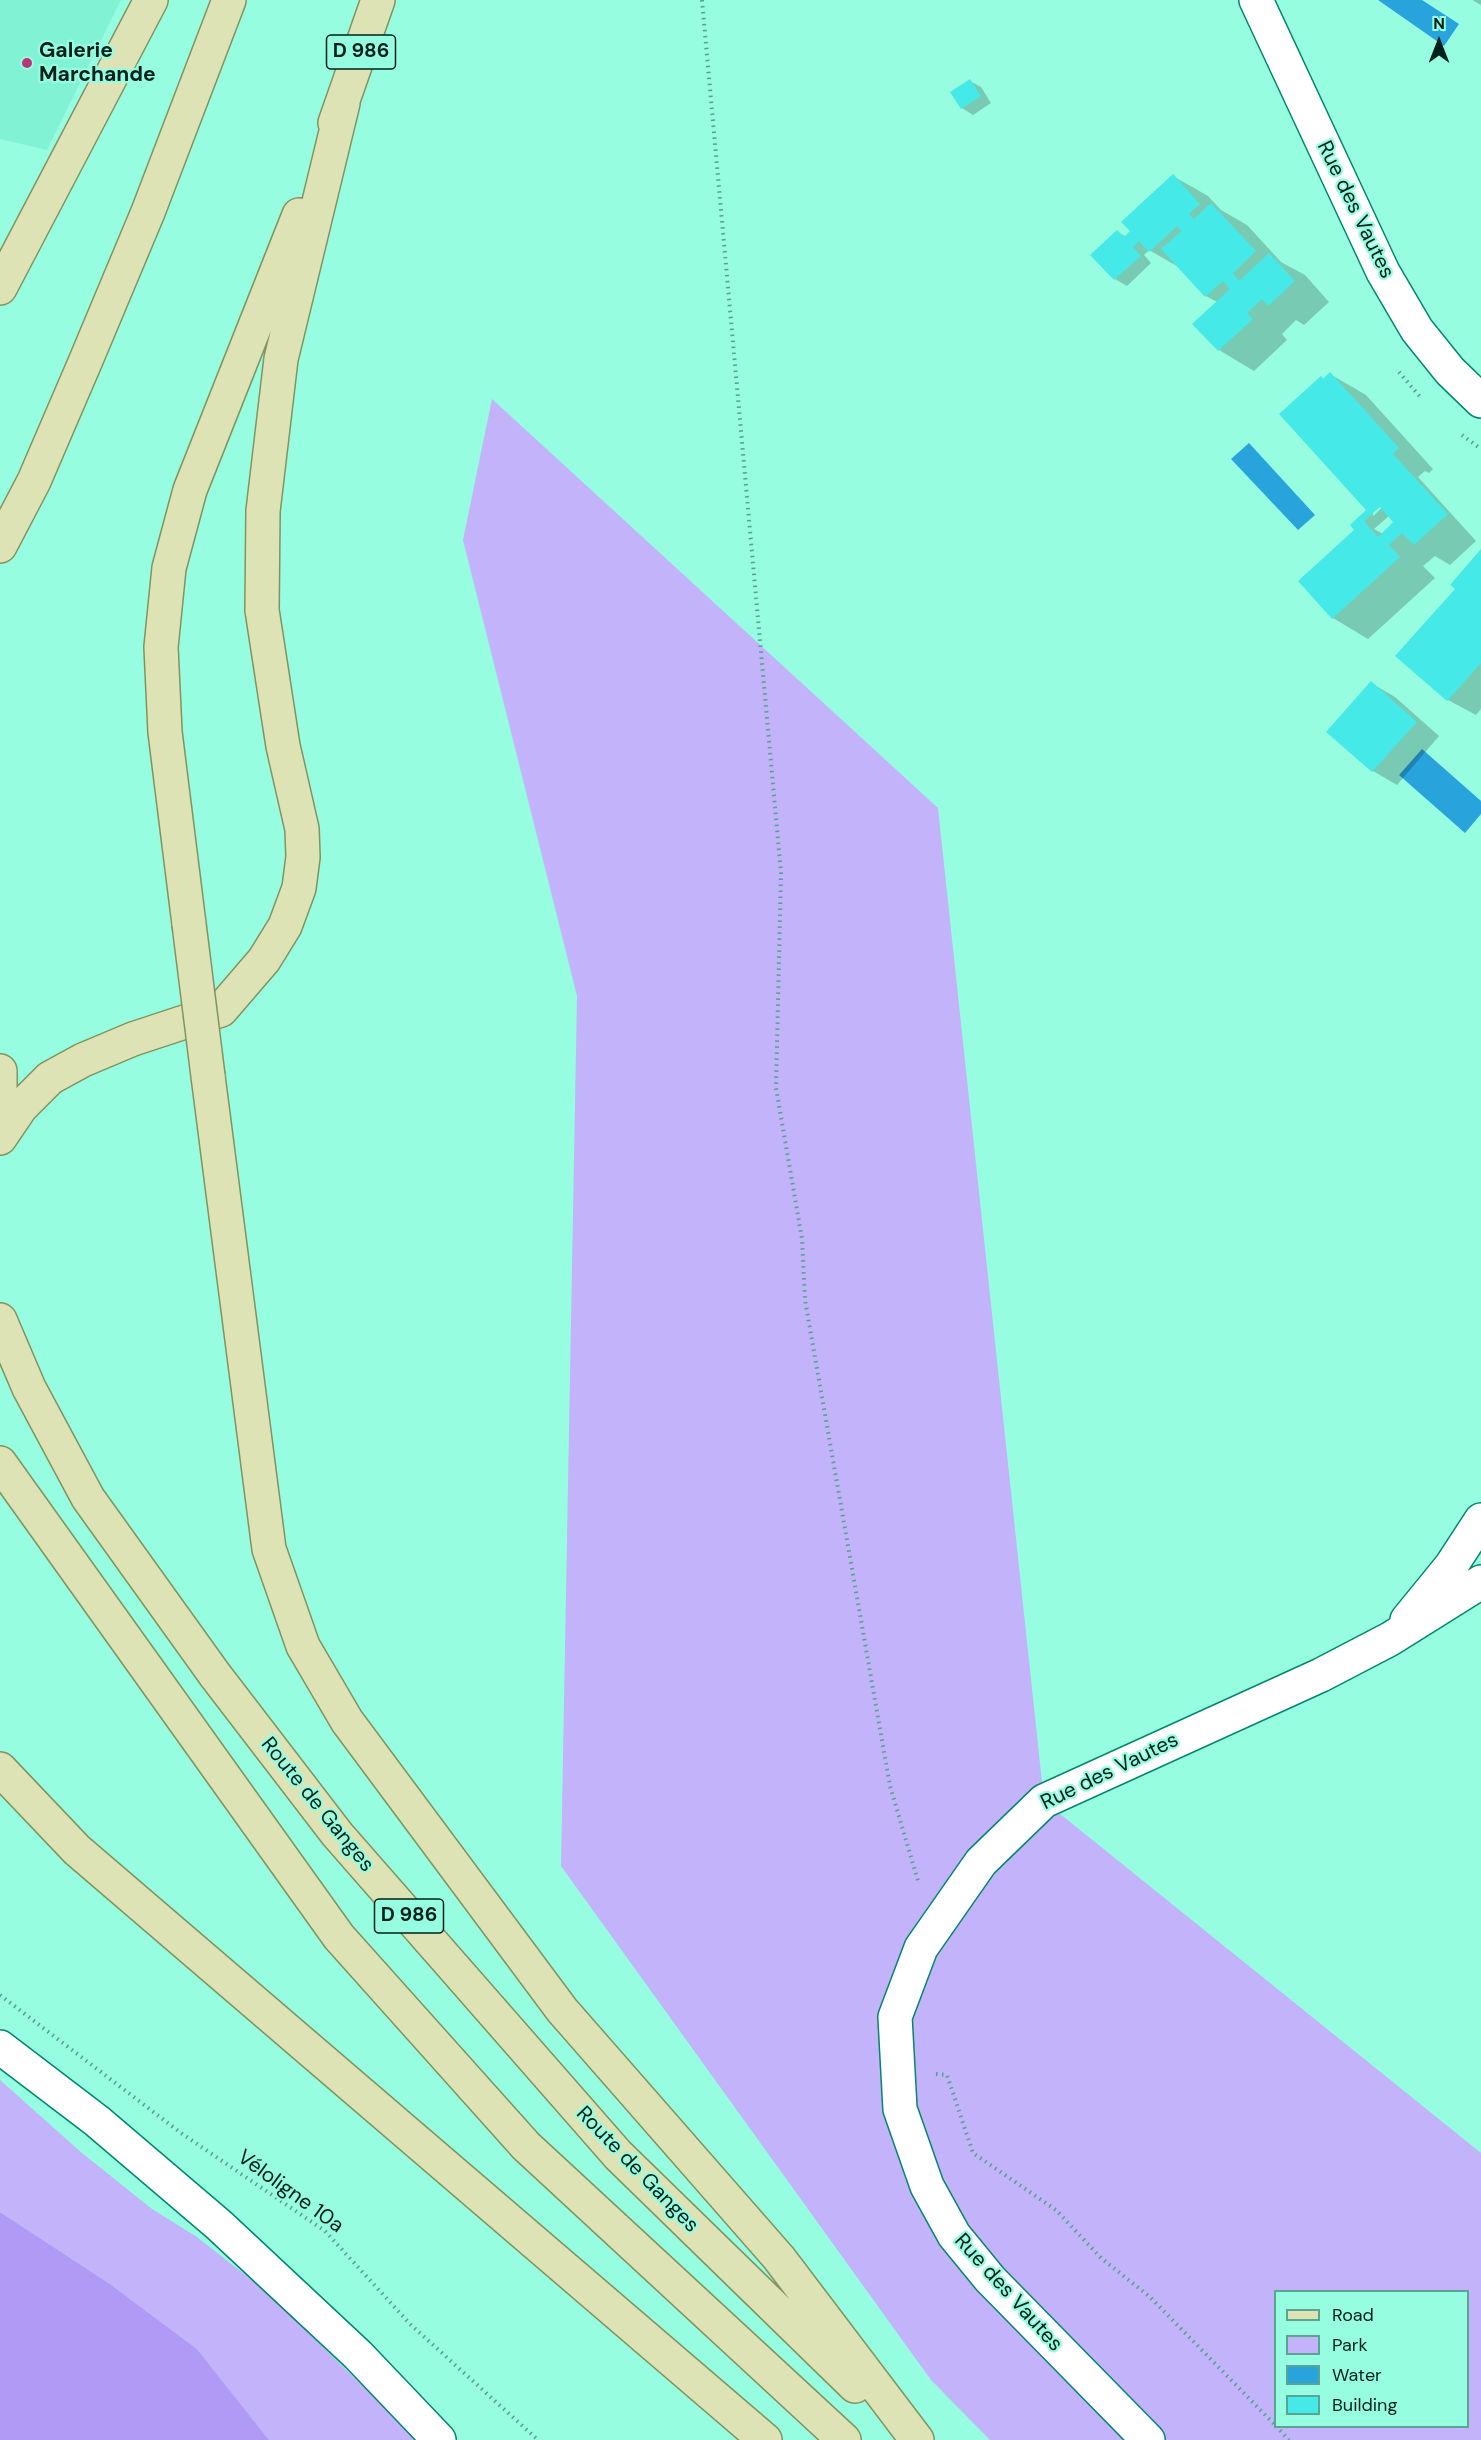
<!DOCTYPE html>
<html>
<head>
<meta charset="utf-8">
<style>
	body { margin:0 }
	#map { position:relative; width:1481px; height:2440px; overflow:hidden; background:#96fde0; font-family:"DM Sans",sans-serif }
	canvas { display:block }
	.legend { position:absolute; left:1274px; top:2290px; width:195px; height:138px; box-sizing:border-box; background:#96fde0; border:2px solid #5aa591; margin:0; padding:8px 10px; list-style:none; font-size:18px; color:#00211a }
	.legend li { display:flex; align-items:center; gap:12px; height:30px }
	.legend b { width:30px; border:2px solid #5aa591 }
	.north { position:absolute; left:1409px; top:12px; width:60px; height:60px; -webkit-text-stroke:4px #96fde0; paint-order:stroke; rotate:0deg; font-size:16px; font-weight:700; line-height:24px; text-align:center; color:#00211a }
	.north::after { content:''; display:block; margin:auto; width:21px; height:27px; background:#00211a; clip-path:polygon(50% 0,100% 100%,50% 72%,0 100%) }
</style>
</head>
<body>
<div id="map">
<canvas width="1481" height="2440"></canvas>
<ul class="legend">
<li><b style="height:8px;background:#dde3b5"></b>Road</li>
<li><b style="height:16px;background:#c2b3fa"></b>Park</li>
<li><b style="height:16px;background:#28a3dc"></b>Water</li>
<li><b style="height:16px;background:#45e9e8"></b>Building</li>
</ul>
<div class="north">N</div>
</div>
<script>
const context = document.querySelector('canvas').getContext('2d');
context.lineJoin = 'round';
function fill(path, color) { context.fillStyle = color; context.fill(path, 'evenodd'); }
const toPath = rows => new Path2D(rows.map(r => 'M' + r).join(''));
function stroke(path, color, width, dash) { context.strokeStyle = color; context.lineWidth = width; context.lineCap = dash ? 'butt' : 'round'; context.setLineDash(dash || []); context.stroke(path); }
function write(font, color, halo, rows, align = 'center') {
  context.font = font + ' "DM Sans",sans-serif'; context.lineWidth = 4.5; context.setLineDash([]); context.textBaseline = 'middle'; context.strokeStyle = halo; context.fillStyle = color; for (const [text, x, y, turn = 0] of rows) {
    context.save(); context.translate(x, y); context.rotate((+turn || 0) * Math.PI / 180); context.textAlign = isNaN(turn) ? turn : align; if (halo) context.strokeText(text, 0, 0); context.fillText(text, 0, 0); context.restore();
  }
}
fill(toPath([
	[0,0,121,0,47,150,0,139]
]), '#81f3d4');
fill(toPath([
	[492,399,938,808,1044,1801,1481,2153,1481,2440,990,2440,931,2380,561,1866,577,996,463,540],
	[1276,2292,1468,2292,1468,2426,1276,2426],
	[0,2080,82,2153,152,2209,197,2237,262,2288,418,2440,269,2440,197,2349,110,2284,0,2212]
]), '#c2b3fa');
fill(toPath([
	[0,2212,110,2284,197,2349,269,2440,0,2440]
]), '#b09af5');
fill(toPath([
	[1378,0,1422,0,1459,24,1444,46],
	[1249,443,1315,515,1298,530,1231,459],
	[1422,749,1481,801,1481,814,1465,833,1399,775]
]), '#28a3dc');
fill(toPath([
	[1473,0,1481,0,1481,5,1474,1],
	[970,81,981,87,991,103,973,115,962,108],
	[1173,176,1208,196,1221,210,1247,225,1281,262,1305,275,1329,302,1304,325,1296,320,1282,334,1287,340,1254,371,1219,350,1194,324,1217,302,1206,296,1182,269,1149,250,1144,255,1151,263,1127,286,1115,279,1118,232,1126,237],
	[1330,374,1366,395,1433,469,1429,473,1425,471,1418,477,1476,541,1450,565,1435,556,1423,566,1435,578,1368,639,1333,618,1300,582,1358,528,1368,510,1321,378,1325,380],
	[1384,501,1386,504,1373,516,1373,512],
	[1389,516,1395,523,1383,534,1374,529],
	[1481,552,1481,709,1476,715,1448,700,1397,656,1457,589],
	[1371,683,1395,697,1439,736,1397,785,1373,771]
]), '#0003');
fill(toPath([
	[970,79,981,96,961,109,950,92],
	[1173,174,1200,204,1189,214,1194,219,1211,203,1256,251,1233,273,1239,281,1269,253,1295,281,1268,306,1262,299,1247,313,1253,319,1218,351,1192,324,1230,289,1223,281,1205,297,1161,249,1182,231,1177,226,1149,252,1139,241,1133,247,1141,256,1114,280,1090,255,1117,230,1124,237,1130,231,1121,222],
	[1330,372,1399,448,1393,454,1448,514,1414,545,1402,533,1389,545,1400,557,1332,619,1298,581,1354,530,1350,525,1366,510,1279,414,1321,376,1323,379],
	[1380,507,1393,522,1378,537,1364,521],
	[1481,549,1481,663,1447,701,1395,656,1455,589,1450,585],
	[1371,681,1417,722,1372,772,1326,732]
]), '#45e9e8');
const secondary = toPath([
	[1256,0,1383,272,1417,330,1450,371,1481,401],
	[1407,1620,1451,1566,1481,1520],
	[0,2047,97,2121,219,2225,358,2355,439,2440],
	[1148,2440,990,2279,954,2235,927,2186,900,2109,895,2017,921,1948,981,1862,1044,1801,1321,1675,1390,1639,1481,1582]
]);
const primary = toPath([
	[335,123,378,0],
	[0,288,151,0],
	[0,546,34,481,86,360,148,212,229,0],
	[189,924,165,732,161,647,169,568,190,490,299,215],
	[0,1071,0,1095],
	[208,1076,269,1549,303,1646,347,1721,562,2010,779,2258,917,2440],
	[0,1138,21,1107,50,1078,83,1060,133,1039,221,1010,264,960,285,926,299,888,303,857,302,829,283,746,262,610,263,511,281,359,343,103],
	[0,1320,29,1388,88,1498,215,1675,337,1834,618,2155,855,2386],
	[0,1463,339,1937,526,2146,844,2440],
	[0,1769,77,1850,765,2440]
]);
stroke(secondary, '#02866e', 36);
stroke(primary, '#81935e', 36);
stroke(toPath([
	[702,0,781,873,776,1088,802,1239,805,1300,890,1786,919,1884],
	[1399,372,1421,398],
	[1462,435,1481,449],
	[0,1995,181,2133,325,2231,410,2324,538,2440],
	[936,2074,947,2075,973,2153,1056,2210,1101,2258,1150,2297,1276,2426],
	[1276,2426,1289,2440]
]), '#56a08c', 4, [1.5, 4.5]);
stroke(secondary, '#fff', 33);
stroke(primary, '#dde3b5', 33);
const primaryBridge = toPath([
	[189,924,208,1076]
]);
stroke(primaryBridge, '#81935e', 36, []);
stroke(primaryBridge, '#dde3b5', 33);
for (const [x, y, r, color] of [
	[27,63,6,"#ba3577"]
]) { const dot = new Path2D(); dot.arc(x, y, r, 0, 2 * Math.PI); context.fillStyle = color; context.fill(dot); stroke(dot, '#96fde0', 2); }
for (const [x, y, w] of [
	[361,52,69],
	[409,1916,69]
]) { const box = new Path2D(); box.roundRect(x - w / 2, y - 17, w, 34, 4.5); context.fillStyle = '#96fde0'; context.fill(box); stroke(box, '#00211a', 1.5); }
write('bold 20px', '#00211a', null, [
	["D 986",361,52],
	["D 986",409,1916]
]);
write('bold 21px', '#00211a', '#96fde0', [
	["Galerie",39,51],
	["Marchande",39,75]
], 'left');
write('21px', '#00211a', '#96fde0', [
	["Rue des Vautes",1355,210,64],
	["Rue des Vautes",1110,1772,-26],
	["Route de Ganges",317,1805,51],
	["Route de Ganges",637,2170,46],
	["Véloligne 10a",290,2192,36],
	["Rue des Vautes",1008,2293,48]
]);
</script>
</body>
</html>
